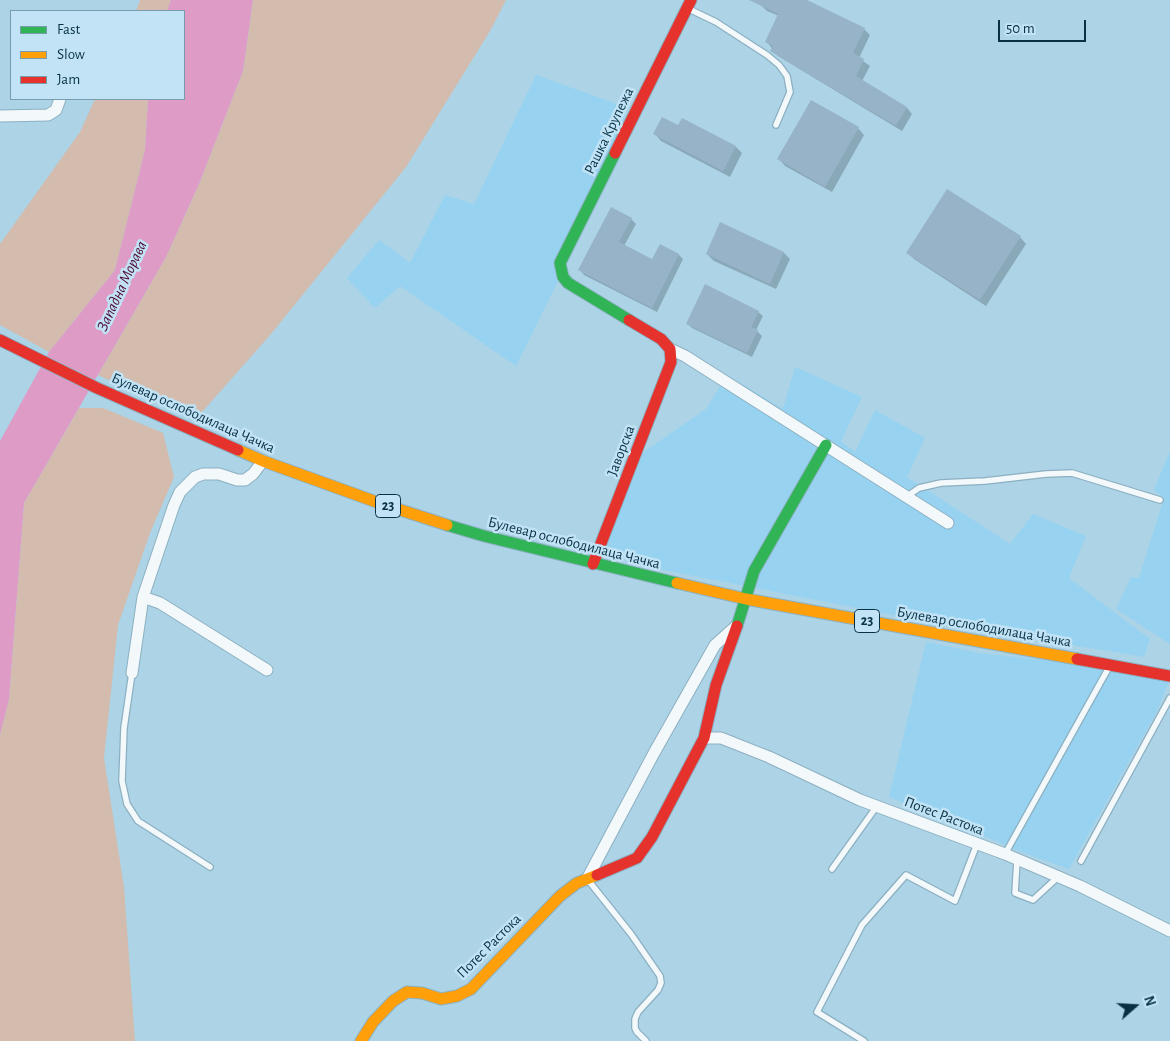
<!DOCTYPE html>
<html>
<head>
<meta charset="utf-8">
<style>
	body { margin:0 }
	#map { position:relative; width:1170px; height:1041px; overflow:hidden; background:#acd3e6; font-family:"Alegreya Sans",sans-serif }
	canvas { display:block }
	.legend { position:absolute; left:10px; top:10px; width:175px; height:90px; box-sizing:border-box; background:#c1e3f5; border:1px solid #779cae; margin:0; padding:6px 9px; list-style:none; font-size:15px; color:#083243 }
	.legend li { display:flex; align-items:center; gap:10px; height:25px }
	.legend b { width:25px; border:1px solid #779cae }
	.north { position:absolute; left:1110px; top:981px; width:50px; height:50px; -webkit-text-stroke:4px #c1e3f5; paint-order:stroke; rotate:71deg; font-size:14px; font-weight:700; line-height:20px; text-align:center; color:#083243 }
	.north::after { content:''; display:block; margin:auto; width:18px; height:22px; background:#083243; clip-path:polygon(50% 0,100% 100%,50% 72%,0 100%) }
	.scale { position:absolute; left:998px; top:20px; width:88px; height:22px; box-sizing:border-box; border:2px solid #083243; border-top:0; padding-left:6px; font-size:15px; line-height:18px; white-space:nowrap; color:#083243; -webkit-text-stroke:4px #c1e3f5; paint-order:stroke }
</style>
</head>
<body>
<div id="map">
<canvas width="1170" height="1041"></canvas>
<ul class="legend">
<li><b style="height:6px;background:#30b455"></b>Fast</li>
<li><b style="height:6px;background:#ff9f0a"></b>Slow</li>
<li><b style="height:6px;background:#e5322d"></b>Jam</li>
</ul>
<div class="north">N</div>
<div class="scale">50 m</div>
</div>
<script>
const context = document.querySelector('canvas').getContext('2d');
context.lineJoin = 'round';
function fill(path, color) { context.fillStyle = color; context.fill(path, 'evenodd'); }
const toPath = rows => new Path2D(rows.map(r => 'M' + r).join(''));
function stroke(path, color, width, dash) { context.strokeStyle = color; context.lineWidth = width; context.lineCap = dash ? 'butt' : 'round'; context.setLineDash(dash || []); context.stroke(path); }
function write(font, color, halo, rows, align = 'center') {
  context.font = font + ' "Alegreya Sans",sans-serif'; context.lineWidth = 5; context.setLineDash([]); context.textBaseline = 'middle'; context.strokeStyle = halo; context.fillStyle = color; for (const [text, x, y, turn = 0] of rows) {
    context.save(); context.translate(x, y); context.rotate((+turn || 0) * Math.PI / 180); context.textAlign = isNaN(turn) ? turn : align; if (halo) context.strokeText(text, 0, 0); context.fillText(text, 0, 0); context.restore();
  }
}
fill(toPath([
	[536,75,628,108,563,271,516,366,400,286,375,308,347,278,379,240,410,263,445,195,474,204],
	[795,367,862,397,841,441,855,452,875,410,925,438,907,477,1010,544,1033,514,1086,536,1069,578,1150,639,1144,657,908,618,633,564,596,543,632,460,706,409,727,375,783,409],
	[1170,451,1170,644,1116,609,1131,577,1139,578,1164,498,1154,490],
	[926,642,979,653,1053,661,1170,679,1157,711,1069,869,1027,854,889,797]
]), '#97d3f1');
fill(toPath([
	[140,0,171,0,167,11,136,11],
	[253,0,506,0,490,31,406,167,271,334,195,420,98,375,166,257,199,184,243,71],
	[95,99,148,99,145,150,115,270,49,352,0,325,0,244,80,132],
	[79,408,103,408,163,433,174,477,150,533,118,625,104,758,124,887,135,1041,0,1041,0,735,9,699,24,503]
]), '#d3bcad');
fill(toPath([
	[171,0,253,0,243,71,199,184,166,257,24,503,9,699,0,735,0,441,49,352,115,270,145,150,148,99,184,99,184,11,167,11]
]), '#de9bc6');
fill(toPath([
	[763,0,804,0,864,29,870,35,859,58,870,66,862,81,907,108,912,114,902,131,778,56,767,42,779,16,767,11,761,5],
	[683,119,736,147,742,153,730,177,661,141,655,134,679,127],
	[858,128,864,135,832,192,785,166,779,159],
	[631,219,636,224,624,246,653,261,661,245,679,255,683,259,657,312,584,275,580,270],
	[1020,237,1026,244,986,306,914,259,908,253],
	[784,253,790,259,776,289,714,261,707,254],
	[758,312,763,316,756,330,762,336,752,357,692,328,687,323]
]), '#0003');
fill(toPath([
	[749,0,807,0,865,28,853,53,864,59,856,76,907,107,896,126,770,51,773,46,765,42,778,14],
	[811,100,859,127,825,187,777,159],
	[662,117,678,125,682,118,736,146,723,171,653,134],
	[947,189,1021,236,980,300,906,253],
	[611,207,632,218,619,242,652,259,660,244,679,254,652,308,578,270],
	[720,222,784,252,770,284,706,254],
	[705,284,759,311,751,327,758,330,747,353,686,324]
]), '#97b3c7');
const lane = toPath([
	[689,9,716,22,767,55,779,65,787,76,790,92,776,125],
	[906,497,919,488,941,483,985,481,1046,474,1072,473,1160,500],
	[132,673,124,728,122,781,127,804,138,821,210,867],
	[1005,854,1108,669],
	[1017,860,1015,893,1033,900,1058,877],
	[1081,861,1170,698],
	[832,869,877,806],
	[588,880,631,934,660,976,661,983,658,990,638,1012,635,1019,635,1028,637,1032,646,1041],
	[864,1041,817,1012,862,925,906,875,955,901,977,844]
]);
const street = toPath([
	[0,116,48,115,56,110,60,99],
	[670,349,685,356,948,523],
	[143,597,160,603,267,670],
	[132,673,143,597,174,505,180,492,195,477,203,474,219,474,237,480,245,480,253,474,263,461],
	[704,738,721,738,769,757,860,800,1005,854,1080,886,1170,931],
	[587,879,654,753,715,645,735,627]
]);
const fast = toPath([
	[615,153,560,263,563,277,568,283,629,320],
	[447,525,484,536,677,583],
	[737,626,754,571,826,445]
]);
const slow = toPath([
	[238,450,263,461,382,504,447,525],
	[677,583,746,599,1077,659],
	[361,1041,373,1022,393,1001,407,992,422,993,441,999,457,996,471,989,560,896,577,883,597,875]
]);
const jam = toPath([
	[615,153,691,0],
	[0,340,97,388,238,450],
	[593,564,671,362,670,349,661,339,629,320],
	[1077,659,1170,676],
	[597,875,637,858,652,837,704,738,716,685,737,626]
]);
stroke(lane, '#8cb0c1', 8);
stroke(street, '#8cb0c1', 13);
stroke(fast, '#8cb0c1', 13);
stroke(slow, '#8cb0c1', 13);
stroke(jam, '#8cb0c1', 13);
stroke(lane, '#f3f8fb', 5.5);
stroke(street, '#f3f8fb', 11);
stroke(fast, '#30b455', 11);
stroke(slow, '#ff9f0a', 11);
stroke(jam, '#e5322d', 11);
for (const [x, y, w] of [
	[388,506,25],
	[867,621,25]
]) { const box = new Path2D(); box.roundRect(x - w / 2, y - 11.5, w, 23, 4); context.fillStyle = '#c1e3f5'; context.fill(box); stroke(box, '#083243', 1); }
write('bold 14px', '#083243', null, [
	["23",388,506],
	["23",867,621]
]);
write('15px', '#083243', '#c1e3f5', [
	["Рашка Крупежа",609,131,-64],
	["Булевар ослободилаца Чачка",193,413,24],
	["Јаворска",621,451,-69],
	["Булевар ослободилаца Чачка",574,543,14],
	["Булевар ослободилаца Чачка",984,627,10],
	["Потес Растока",944,816,21],
	["Потес Растока",489,946,-45]
]);
write('italic 16px', '#4e0831', '#c1e3f5', [
	["Западна Морава",122,286,-65]
]);
</script>
</body>
</html>
